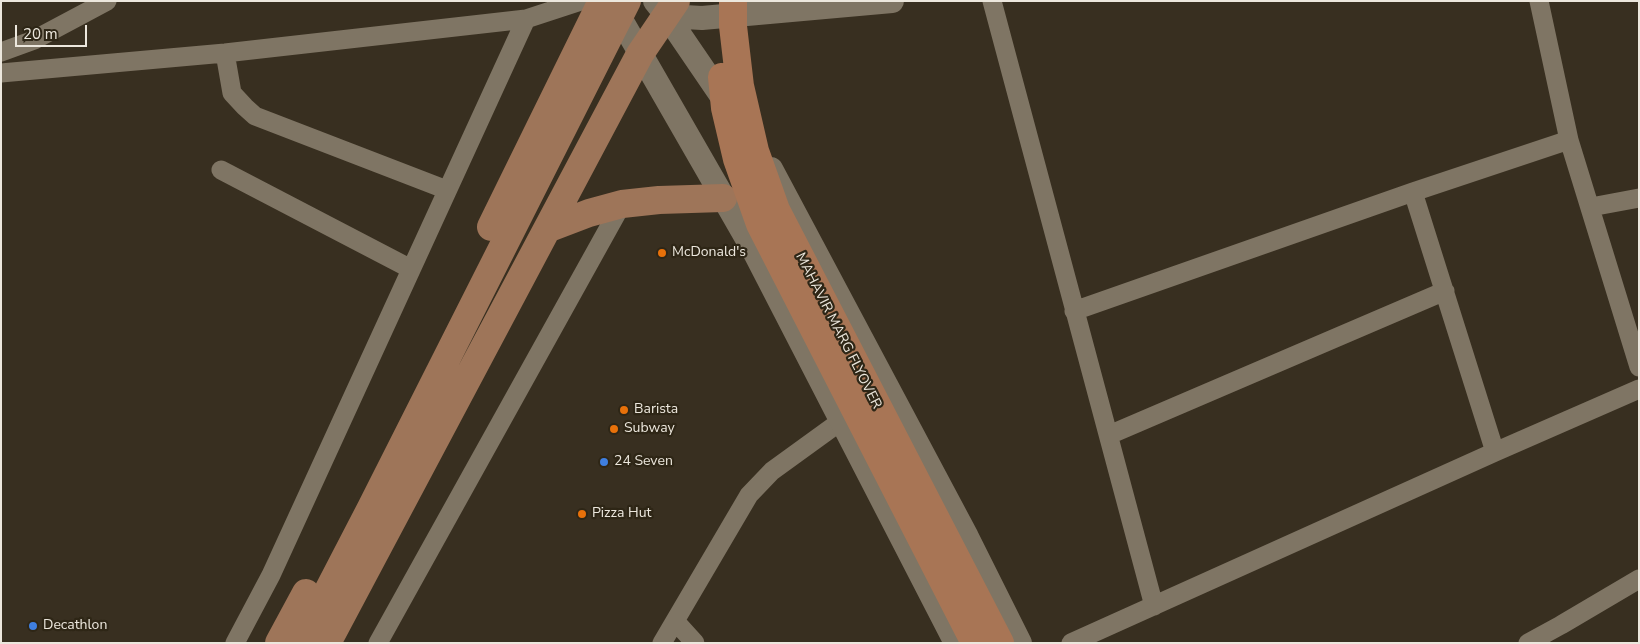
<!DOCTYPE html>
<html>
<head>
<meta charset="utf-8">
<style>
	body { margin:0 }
	#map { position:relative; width:1640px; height:644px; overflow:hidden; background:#382f20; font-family:"Nunito Sans",sans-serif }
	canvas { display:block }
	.frame { position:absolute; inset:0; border:2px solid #ece7dd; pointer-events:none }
	.scale { position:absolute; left:15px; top:25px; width:72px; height:22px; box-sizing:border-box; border:2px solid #ece7dd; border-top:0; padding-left:6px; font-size:15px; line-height:18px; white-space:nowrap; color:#ece7dd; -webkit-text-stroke:4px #2e2616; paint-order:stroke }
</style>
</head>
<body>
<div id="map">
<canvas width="1640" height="644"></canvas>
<div class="frame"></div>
<div class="scale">20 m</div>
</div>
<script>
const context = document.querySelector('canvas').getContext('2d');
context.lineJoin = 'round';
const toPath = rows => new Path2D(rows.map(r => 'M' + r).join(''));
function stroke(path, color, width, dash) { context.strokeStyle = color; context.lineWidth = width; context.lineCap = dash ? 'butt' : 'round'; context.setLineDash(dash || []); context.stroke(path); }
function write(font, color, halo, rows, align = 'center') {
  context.font = font + ' "Nunito Sans",sans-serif'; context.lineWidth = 4.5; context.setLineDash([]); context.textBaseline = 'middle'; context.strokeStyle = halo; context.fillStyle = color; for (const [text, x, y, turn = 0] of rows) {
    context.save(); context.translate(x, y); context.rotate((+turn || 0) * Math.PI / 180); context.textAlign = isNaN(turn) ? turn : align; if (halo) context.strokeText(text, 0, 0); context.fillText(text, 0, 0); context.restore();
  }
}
stroke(toPath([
	[992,1,1154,606],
	[1539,1,1569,140,1639,367],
	[1,52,34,40,107,1],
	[225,53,232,93,245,107,255,116,447,190],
	[1,73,225,53,526,19,581,1],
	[221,170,411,269],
	[1413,192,1495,452],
	[1591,207,1639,198],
	[1074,311,1413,192,1569,140],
	[1109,435,1445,291],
	[675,621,695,643],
	[235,643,271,575,526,19],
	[378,643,622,204],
	[662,643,749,495,772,471,841,421],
	[1071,643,1495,452,1639,389],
	[1528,643,1561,625,1639,579]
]), '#7f7564', 19);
stroke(toPath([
	[655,1,667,16,727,104],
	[612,4,754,251,956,643],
	[667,16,702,18,892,1],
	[771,169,967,537,1020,643]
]), '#7f7564', 24);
stroke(toPath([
	[491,227,602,1],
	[547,229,589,213,622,204,659,200,723,198],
	[279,643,306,593],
	[301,643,371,508,627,1],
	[327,643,640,54,676,1]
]), '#9e7559', 28);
stroke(toPath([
	[733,1,733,26,740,86,755,151,776,210,1000,643],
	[722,77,725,108,737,159,760,224,975,643]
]), '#a87555', 28);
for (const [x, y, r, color] of [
	[662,253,5,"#e8710a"],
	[624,410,5,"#e8710a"],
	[614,429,5,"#e8710a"],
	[604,462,5,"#3f7fe0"],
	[582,514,5,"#e8710a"],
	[33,626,5,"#3f7fe0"]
]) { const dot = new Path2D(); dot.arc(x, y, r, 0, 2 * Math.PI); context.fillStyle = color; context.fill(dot); stroke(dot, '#2e2616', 2); }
write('14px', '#ece7dd', '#2e2616', [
	["McDonald's",672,253],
	["Barista",634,410],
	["Subway",624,429],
	["24 Seven",614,462],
	["Pizza Hut",592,514],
	["Decathlon",43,626]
], 'left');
write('14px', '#ece7dd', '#2e2616', [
	["MAHAVIR MARG FLYOVER",838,331,63]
]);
</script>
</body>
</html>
